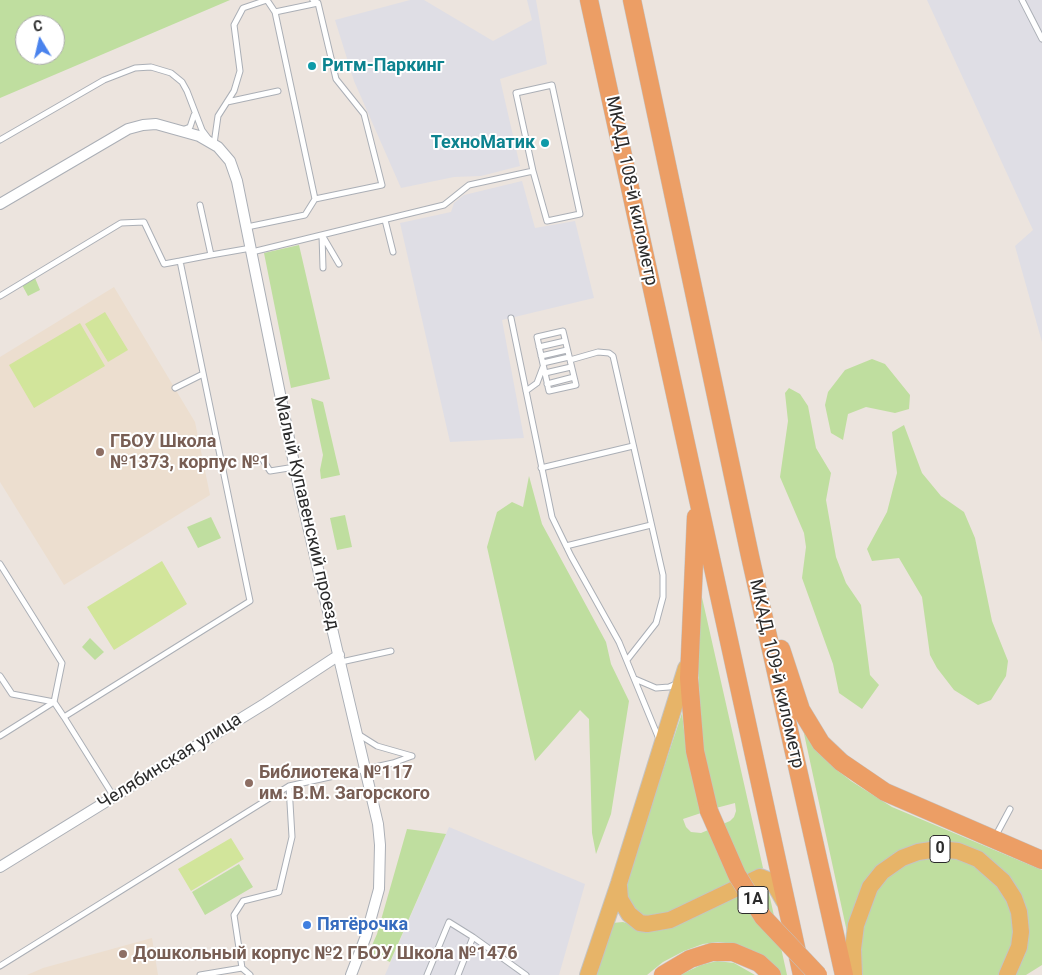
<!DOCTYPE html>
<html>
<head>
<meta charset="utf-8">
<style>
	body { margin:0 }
	#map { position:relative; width:1042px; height:975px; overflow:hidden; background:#ece4de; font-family:Roboto,sans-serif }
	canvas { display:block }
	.north { position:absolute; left:15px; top:15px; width:50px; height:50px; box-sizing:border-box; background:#fff; border:1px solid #aaa; border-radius:50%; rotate:351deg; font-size:14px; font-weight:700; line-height:20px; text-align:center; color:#2b2b2b }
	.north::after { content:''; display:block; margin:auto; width:18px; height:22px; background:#4a83ed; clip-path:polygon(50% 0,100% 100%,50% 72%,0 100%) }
</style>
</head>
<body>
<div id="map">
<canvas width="1042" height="975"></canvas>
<div class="north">С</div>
</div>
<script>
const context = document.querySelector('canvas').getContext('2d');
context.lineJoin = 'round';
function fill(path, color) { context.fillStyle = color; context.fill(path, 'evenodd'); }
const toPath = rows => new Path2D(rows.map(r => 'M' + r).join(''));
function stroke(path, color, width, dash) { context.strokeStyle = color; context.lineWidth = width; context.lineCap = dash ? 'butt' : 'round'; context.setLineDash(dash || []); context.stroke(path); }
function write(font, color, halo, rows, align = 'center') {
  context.font = font + ' Roboto,sans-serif'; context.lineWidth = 4; context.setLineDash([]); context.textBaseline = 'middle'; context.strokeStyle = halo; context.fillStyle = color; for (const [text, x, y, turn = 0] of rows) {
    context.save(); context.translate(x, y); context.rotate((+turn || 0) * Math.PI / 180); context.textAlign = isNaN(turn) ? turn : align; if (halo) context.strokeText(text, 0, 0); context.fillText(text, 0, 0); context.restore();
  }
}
fill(toPath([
	[410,0,424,0,493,41,532,20,527,0,536,0,547,64,500,79,520,166,481,176,454,177,401,188,354,81,335,20],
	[927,0,1042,0,1042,342,1015,246,1033,230],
	[522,181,535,228,575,221,594,298,502,320,524,438,450,442,400,223,451,212,454,203,464,195],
	[449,827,585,884,559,975,385,975]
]), '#dfdee5');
fill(toPath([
	[114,287,195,422,210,495,64,585,0,482,0,357],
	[152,938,158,975,27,975,43,968]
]), '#ecdecf');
fill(toPath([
	[0,0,230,0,0,98],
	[25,25,55,25,55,55,25,55],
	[299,245,330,379,291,388,264,253],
	[35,278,40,290,28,296,22,285],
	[872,359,885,364,910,395,909,409,895,413,866,407,848,414,843,440,831,433,825,405,828,392,845,370],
	[789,388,800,394,808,406,816,448,831,473,826,500,836,557,846,583,861,605,870,675,879,685,862,709,839,693,833,664,802,578,806,547,804,533,780,477,788,421,785,393],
	[311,398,323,402,340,475,321,479,320,470,323,455],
	[904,425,922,473,941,496,964,512,975,538,992,621,1008,661,1006,676,991,700,978,705,954,690,937,668,930,655,922,597,899,558,872,561,867,549,887,512,897,473,892,432],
	[529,476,542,524,606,642,611,664,629,701,611,814,596,854,592,833,589,719,580,710,535,761,487,547,497,512,512,502,523,507],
	[345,515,352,547,337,550,330,518],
	[211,517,221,538,198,548,187,527],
	[701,593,763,868,747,879,667,916,650,919,634,912,624,888,682,713,687,755,701,813,683,819,686,827,691,832,701,833,730,821,734,817,736,811,735,803,716,808,703,751,697,653],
	[90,638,104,652,95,660,82,647],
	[803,729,817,751,831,765,851,781,892,807,1042,870,1042,965,1026,975,1014,975,1025,955,1027,940,999,870,912,847,893,854,867,880,857,898,847,932],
	[407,829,446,834,390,962,369,952,377,934],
	[933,855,967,860,993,878,1011,903,1015,941,1001,975,862,975,859,937,876,886,901,864],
	[239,864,253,887,205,915,192,892],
	[762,885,769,893,787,975,780,975,733,944,718,942,703,944,684,951,663,962,647,975,594,975,612,923,623,922,641,928],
	[717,961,734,963,755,975,680,975,701,965]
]), '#bfde9f');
fill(toPath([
	[105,312,128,350,108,362,85,324],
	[80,323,105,366,34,408,9,365],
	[162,561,187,604,114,650,87,607],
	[231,838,244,859,191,891,178,869]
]), '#d2e59b');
const service = toPath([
	[313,0,318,3,336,79,364,114,382,185,315,199],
	[1022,0,1042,39],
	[275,12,318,3],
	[227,102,278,91],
	[185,129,190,127,194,115],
	[0,140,104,80,135,68,151,67,171,73,182,82,187,91,202,130,208,138],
	[214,144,218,116,234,91,240,71,234,25,243,8,267,0],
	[200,205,211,255,251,248],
	[385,220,393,252],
	[247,227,305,215,315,199,275,12,267,0],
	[322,235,339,264],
	[322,235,323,268],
	[252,252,444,205,469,185,533,171,516,93,552,85,580,214,547,221,533,171],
	[180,261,211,255],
	[0,296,121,223,144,222,164,264,180,261,250,601,64,717,114,797],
	[511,318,552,517,571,556,619,642,659,739],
	[563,331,576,385,549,391,537,337,563,331],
	[539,347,565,341],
	[541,356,567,350],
	[570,360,598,352,609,353,613,356,663,575,663,597,656,623,627,660],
	[543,363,569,357],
	[545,373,571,367],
	[547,384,574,377],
	[175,388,203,374],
	[526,391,537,383,543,367],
	[263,460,270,471,295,467],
	[541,468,633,446],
	[566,546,651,525],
	[0,564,62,663,54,702,64,717],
	[341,662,391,651],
	[0,676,12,694,54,702],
	[635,679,656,688,669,687,676,684],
	[358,734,377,746,412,756],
	[0,736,54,702],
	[995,837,1010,809],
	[0,966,289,786,393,763,412,756],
	[200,975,242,968],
	[250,975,242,968,234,915,243,901,279,892,292,837,289,786],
	[427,975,449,922,473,937],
	[458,975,473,937,526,975]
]);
const minor = toPath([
	[0,204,128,129,143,125,156,124,199,136,218,147,230,161,237,181,299,488,378,824,380,845,379,889,366,936,351,975],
	[0,867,266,703,339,655]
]);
const primary = toPath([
	[619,886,620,899,629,914,640,923,647,924,670,920,760,877,773,882,784,901],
	[588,975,619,883,686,668],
	[854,975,853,949,856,925,870,887,882,872,902,858,918,852,938,849,958,851,978,859,1003,881,1014,898,1019,912,1021,932,1019,947,1007,975]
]);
const trunk = toPath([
	[589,0,802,975],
	[632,0,750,556,844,975],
	[696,517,689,678,695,751,709,811],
	[781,649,801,710,821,743,841,762,885,792,1042,860],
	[663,975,690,959,712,952,733,952,759,963,772,975]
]);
stroke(service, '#abafb6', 7);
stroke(minor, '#abafb6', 12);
stroke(primary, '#c4c4c4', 18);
stroke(trunk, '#c4c4c4', 19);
stroke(service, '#fff', 5);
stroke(minor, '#fff', 10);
stroke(primary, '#e7b468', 16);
stroke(trunk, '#ec9e65', 18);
const trunkBridge = toPath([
	[709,811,737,875,763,917,818,975]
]);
stroke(trunkBridge, '#c4c4c4', 19, []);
stroke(trunkBridge, '#ec9e65', 18);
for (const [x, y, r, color] of [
	[312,66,5,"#0f9aa8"],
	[545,143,5,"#0f9aa8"],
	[100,452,5,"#8d6e63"],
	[249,783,5,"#8d6e63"],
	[307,925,5,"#3f7fe0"],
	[123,954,5,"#8d6e63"]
]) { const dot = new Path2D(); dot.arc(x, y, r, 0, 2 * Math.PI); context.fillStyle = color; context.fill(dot); stroke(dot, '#fff', 2); }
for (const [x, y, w] of [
	[940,849,20],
	[753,900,30]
]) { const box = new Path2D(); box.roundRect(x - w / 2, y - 13.5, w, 27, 4); context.fillStyle = '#fff'; context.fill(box); stroke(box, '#2b2b2b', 1); }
write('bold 16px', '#2b2b2b', null, [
	["0",940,849],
	["1A",753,900]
]);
write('bold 18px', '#0d838f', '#fff', [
	["Ритм-Паркинг",322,66],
	["ТехноМатик",535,143,"right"]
], 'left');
write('18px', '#2b2b2b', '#fff', [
	["МКАД, 108-й километр",631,191,78],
	["Малый Купавенский проезд",306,513,77],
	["МКАД, 109-й километр",776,674,77],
	["Челябинская улица",170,762,-32]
]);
write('bold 18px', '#785e54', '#fff', [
	["ГБОУ Школа",110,442],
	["№1373, корпус №1",110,463],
	["Библиотека №117",259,773],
	["им. В.М. Загорского",259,794],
	["Дошкольный корпус №2 ГБОУ Школа №1476",133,954]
], 'left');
write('bold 18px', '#366cbe', '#fff', [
	["Пятёрочка",317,925]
], 'left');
</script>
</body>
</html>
